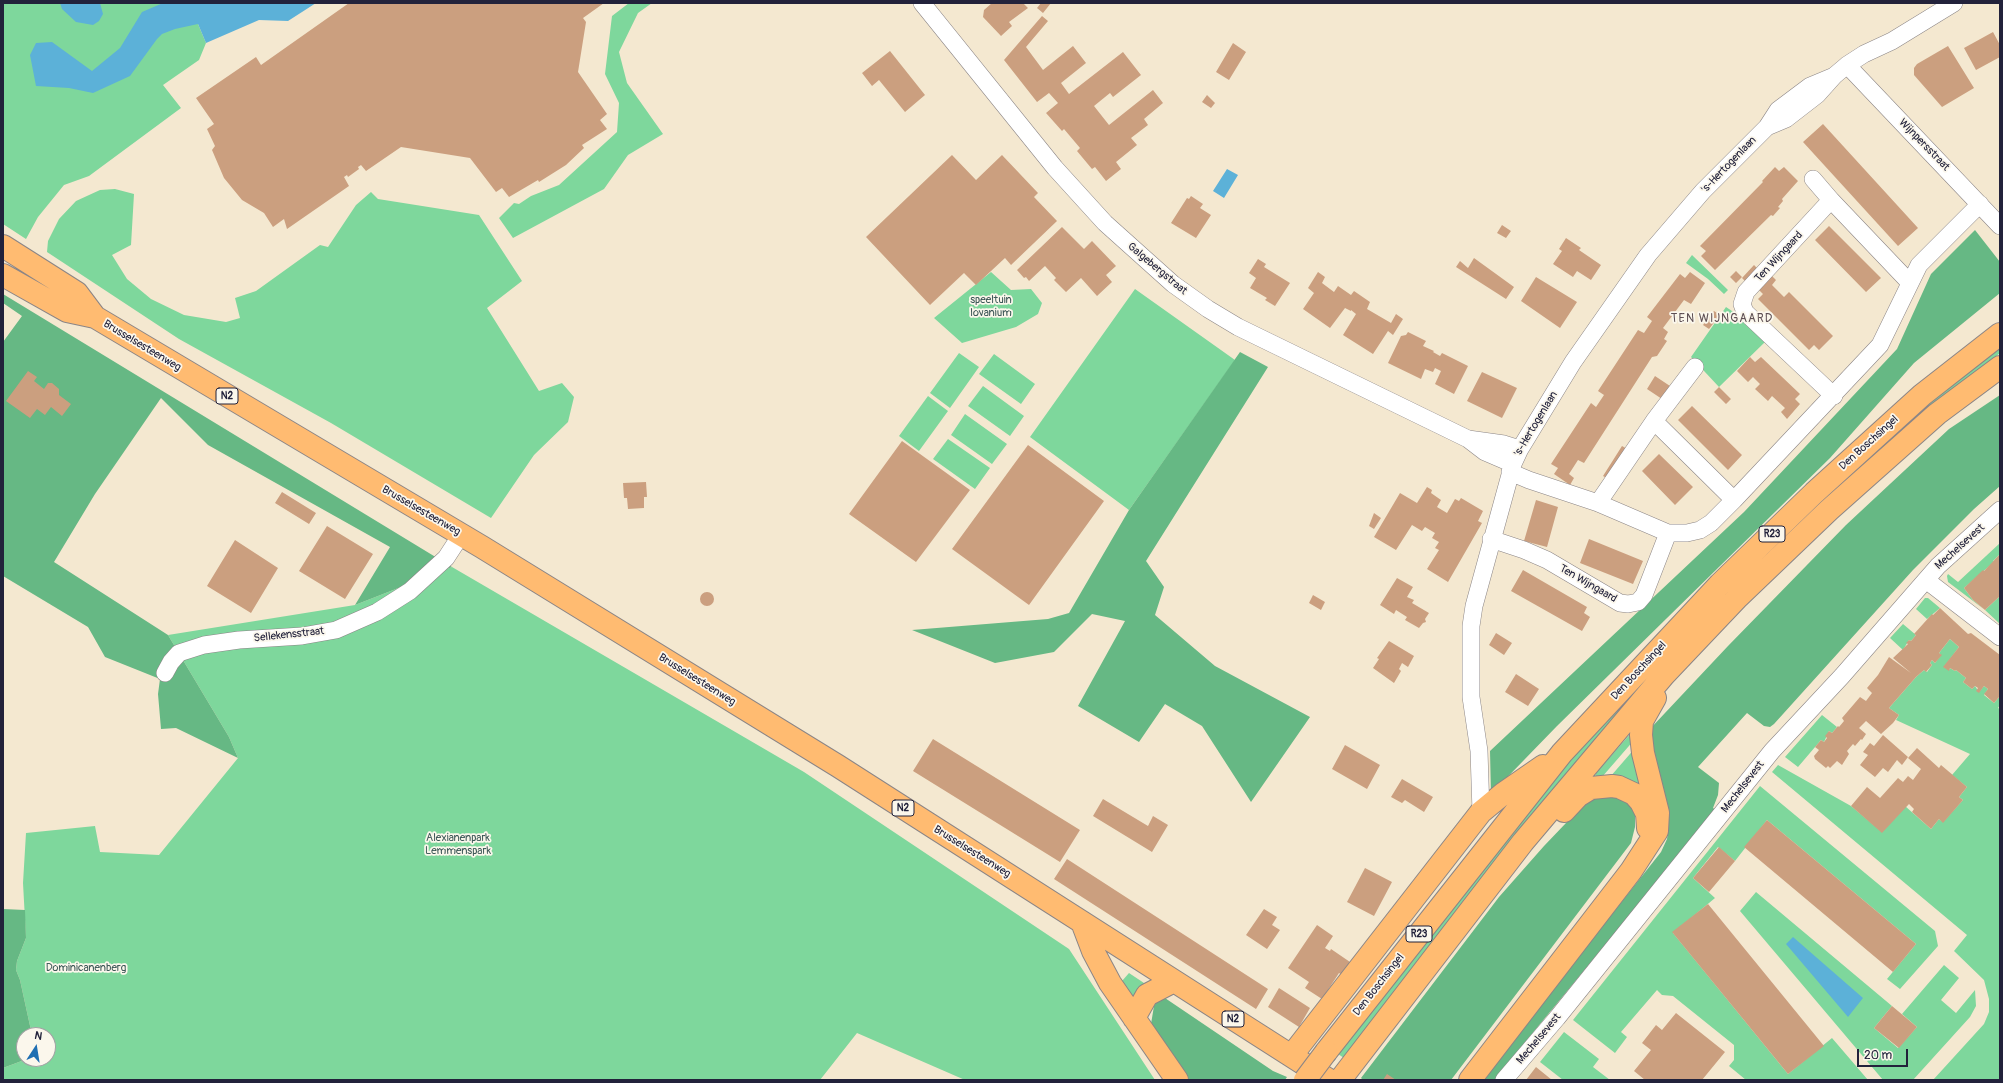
<!DOCTYPE html>
<html>
<head>
<meta charset="utf-8">
<style>
	body { margin:0 }
	#map { position:relative; width:2003px; height:1083px; overflow:hidden; background:#f4e8d0; font-family:Pangolin,sans-serif }
	canvas { display:block }
	.frame { position:absolute; inset:0; border:4px solid #22223b; pointer-events:none }
	.north { position:absolute; left:16px; top:1027px; width:40px; height:40px; box-sizing:border-box; background:#fbf7ec; border:1px solid #a4a2a5; border-radius:50%; rotate:12deg; font-size:11px; font-weight:700; line-height:16px; text-align:center; color:#22223b }
	.north::after { content:''; display:block; margin:auto; width:14px; height:18px; background:#1f6fb2; clip-path:polygon(50% 0,100% 100%,50% 72%,0 100%) }
	.scale { position:absolute; left:1857px; top:1049px; width:51px; height:18px; box-sizing:border-box; border:2px solid #22223b; border-top:0; padding-left:5px; font-size:12px; line-height:14px; white-space:nowrap; color:#22223b; -webkit-text-stroke:3px #fbf7ec; paint-order:stroke }
</style>
</head>
<body>
<div id="map">
<canvas width="2003" height="1083"></canvas>
<div class="frame"></div>
<div class="north">N</div>
<div class="scale">20 m</div>
</div>
<script>
const context = document.querySelector('canvas').getContext('2d');
context.lineJoin = 'round';
function fill(path, color) { context.fillStyle = color; context.fill(path, 'evenodd'); }
const toPath = rows => new Path2D(rows.map(r => 'M' + r).join(''));
function stroke(path, color, width, dash) { context.strokeStyle = color; context.lineWidth = width; context.lineCap = dash ? 'butt' : 'round'; context.setLineDash(dash || []); context.stroke(path); }
function write(font, color, halo, rows, align = 'center') {
  context.font = font + ' Pangolin,sans-serif'; context.lineWidth = 3.5; context.setLineDash([]); context.textBaseline = 'middle'; context.strokeStyle = halo; context.fillStyle = color; for (const [text, x, y, turn = 0] of rows) {
    context.save(); context.translate(x, y); context.rotate((+turn || 0) * Math.PI / 180); context.textAlign = isNaN(turn) ? turn : align; if (halo) context.strokeText(text, 0, 0); context.fillText(text, 0, 0); context.restore();
  }
}
fill(toPath([
	[3,3,197,3,198,24,206,43,199,60,163,85,181,108,89,176,64,185,38,217,26,239,3,224],
	[629,3,652,3,638,13,619,52,627,83,663,134,628,155,604,189,513,238,499,218,514,203,519,204,531,196,559,185,617,132,619,103,605,74,612,16],
	[115,189,134,194,131,245,112,255,127,279,151,299,184,315,226,322,240,318,235,298,256,291,320,245,328,247,356,205,371,192,378,199,479,215,522,281,487,308,539,391,562,383,574,397,568,422,534,455,491,518,331,423,179,339,47,252,48,241,59,219,76,201,100,190],
	[1692,255,1728,290,1724,294,1708,279,1686,263],
	[991,272,1011,290,1031,289,1042,303,1038,314,1016,327,962,343,934,318],
	[1135,289,1235,360,1129,510,1030,437],
	[1726,307,1735,313,1765,342,1719,387,1691,357],
	[2000,348,2000,353,1937,404,1615,716,1538,808,1344,1058,1338,1054,1562,770,1611,713,1740,575,1914,416],
	[959,353,979,367,950,408,930,393],
	[994,354,1035,384,1021,404,979,374],
	[983,386,1024,416,1010,436,968,406],
	[928,396,948,411,919,451,899,436],
	[965,414,1007,444,992,464,951,435],
	[948,439,990,468,975,489,933,459],
	[2000,543,2000,554,1993,561,1994,562,1964,588,1973,600,1985,610,2000,596,2000,624,1985,610,1948,582,1947,576,1948,574,1958,582],
	[452,567,804,772,1069,949,1155,1080,965,1080,857,1033,820,1080,3,1080,3,1068,27,1059,48,1059,48,1035,32,1035,20,980,16,970,17,961,26,938,23,883,26,833,95,826,100,852,159,855,238,758,229,737,168,635,355,605],
	[1925,598,1928,598,1940,608,1927,619,1916,609],
	[1903,624,1916,635,1911,641,1909,640,1903,650,1890,638],
	[1950,639,1959,647,1944,667,1949,670,1950,668,1955,671,1956,670,1966,678,1963,682,1972,689,1975,686,1979,692,1984,686,1988,689,1984,695,1994,703,2000,696,2000,705,1998,708,2000,709,2000,1080,1933,1080,1984,1024,1989,1012,1989,999,1984,980,1954,951,1967,935,1772,772,1778,765,1851,806,1882,832,1905,806,1931,829,1939,819,1943,822,1963,800,1959,797,1967,787,1952,775,1970,754,1896,720,1899,715,1889,708,1916,677,1924,670,1927,672,1932,665,1930,663,1932,660,1935,663,1941,655,1939,653],
	[1822,715,1837,727,1832,733,1829,731,1824,742,1821,740,1798,767,1785,757],
	[1632,732,1635,739,1602,777,1595,777,1596,773],
	[1636,747,1641,785,1610,777],
	[1760,786,1935,931,1938,946,1900,989,1887,979,1916,944,1767,820,1735,861,1718,847,1693,878,1715,898,1673,933,1788,1074,1832,1038,1868,1080,1746,1080,1729,1066,1734,1060,1734,1045,1673,996,1662,995,1657,990,1621,1032,1627,1037,1615,1053,1573,1020],
	[1756,892,1892,1006,1874,1028,1898,1048,1917,1027,1902,1014,1944,965,1959,978,1941,1000,1956,1013,1975,990,1976,1006,1970,1017,1913,1080,1883,1080,1740,911],
	[1129,973,1147,985,1133,999,1122,981],
	[1564,1032,1599,1059,1593,1067,1610,1080,1563,1080,1540,1062]
]), '#7ed79c');
fill(toPath([
	[1975,230,2000,262,2000,293,1914,363,1830,458,1557,726,1491,794,1490,751,1744,512,1897,349,1931,274],
	[3,294,452,567,355,605,390,547,208,445,161,398,95,494,54,562,168,635,229,737,238,758,176,728,161,729,158,694,160,679,105,657,88,627,3,576,3,342,22,316,3,303],
	[1240,352,1268,367,1146,561,1164,587,1155,615,1215,666,1310,717,1251,802,1202,726,1165,704,1139,742,1078,706,1125,621,1092,614,1054,652,995,663,912,630,1048,619,1069,613,1129,510],
	[2000,395,2000,486,1974,509,1913,570,1774,724,1770,727,1764,726,1747,713,1698,767,1719,783,1718,795,1713,808,1716,810,1494,1080,1481,1080,1661,852,1667,839,1669,826,1669,815,1650,749,1649,730,1728,646,1846,525,1949,429],
	[1617,793,1635,809,1635,827,1631,843,1451,1080,1363,1080,1361,1078,1499,897,1544,846,1587,801,1599,794],
	[3,909,25,910,26,938,17,961,16,970,20,980,32,1035,24,1035,24,1059,27,1059,3,1068],
	[1162,996,1273,1071,1287,1077,1285,1080,1184,1080,1151,1024,1154,1006,1159,998]
]), '#66b884');
fill(toPath([
	[60,3,100,3,103,14,99,21,93,25,76,22,62,9],
	[163,3,316,3,288,21,259,20,206,43,198,24,175,29,162,34,157,39,130,76,93,93,69,88,36,86,30,55,36,43,52,42,92,71,120,48,142,12],
	[1227,169,1238,175,1224,198,1213,191],
	[1793,937,1863,998,1848,1017,1786,944]
]), '#5cb1d8');
fill(toPath([
	[349,3,604,3,583,18,586,22,578,72,607,114,600,120,607,129,582,145,584,148,566,165,539,182,538,180,509,197,502,188,496,192,470,158,401,147,366,171,361,165,358,167,359,169,348,177,347,175,344,177,349,186,287,229,284,219,273,227,264,213,242,200,224,178,212,150,215,146,207,129,214,124,196,98,256,57,261,65],
	[992,3,1023,3,1028,8,1009,22,1012,26,1001,36,983,17,984,10],
	[1041,3,1051,3,1043,13,1037,8],
	[1042,16,1048,21,1026,47,1043,70,1073,46,1086,63,1061,83,1069,94,1123,52,1141,75,1113,97,1110,93,1094,106,1109,125,1153,90,1163,103,1144,119,1148,125,1131,138,1137,145,1116,162,1121,169,1106,181,1095,167,1092,169,1077,151,1080,148,1064,129,1062,131,1046,113,1058,103,1049,93,1037,102,1004,60],
	[1993,32,2000,45,2000,57,1976,70,1964,48],
	[1233,43,1246,52,1229,80,1216,72],
	[1948,46,1974,88,1942,107,1914,75,1914,68,1917,64],
	[890,51,925,95,905,112,879,80,872,86,862,73],
	[1207,95,1215,103,1211,108,1202,102],
	[1823,124,1918,228,1898,246,1803,142],
	[952,155,976,180,1002,155,1038,193,1034,197,1057,221,1011,265,1005,258,976,285,964,273,930,305,866,237],
	[1775,167,1779,171,1784,167,1798,181,1782,199,1783,201,1778,207,1780,208,1773,216,1771,215,1715,270,1701,256,1706,251,1700,246,1763,182,1762,181],
	[1191,196,1203,204,1200,208,1211,215,1196,238,1171,223,1187,198,1189,199],
	[1502,225,1511,231,1506,238,1497,233],
	[1829,226,1881,278,1866,292,1815,240],
	[1062,227,1084,249,1092,241,1116,266,1106,275,1112,282,1097,296,1081,278,1066,292,1054,280,1056,278,1045,266,1029,281,1026,277,1024,278,1017,270],
	[1566,238,1581,248,1579,250,1601,265,1591,280,1577,271,1573,277,1553,264,1562,251,1559,249],
	[1474,258,1514,287,1506,299,1456,267,1460,261,1468,268],
	[1258,259,1266,264,1264,267,1290,283,1275,306,1265,300,1267,298,1250,288,1256,278,1249,273],
	[1754,265,1760,271,1748,284,1742,278],
	[1736,271,1742,277,1736,283,1730,277],
	[1318,272,1325,277,1322,283,1334,292,1338,286,1351,295,1354,291,1370,302,1367,309,1391,323,1396,314,1403,319,1393,335,1388,331,1373,354,1343,335,1356,314,1351,310,1351,311,1345,308,1330,328,1303,309,1314,293,1308,288],
	[1690,272,1705,283,1691,304,1684,300,1663,328,1668,332,1664,339,1667,341,1657,356,1652,357,1584,463,1578,460,1569,474,1574,478,1570,485,1554,474,1558,468,1551,464,1591,403,1596,407,1604,395,1598,391,1638,330,1644,333,1652,321,1647,317,1680,274,1685,278],
	[1771,275,1776,280,1772,285,1784,297,1789,292,1833,336,1819,350,1814,345,1809,350,1758,299,1763,294,1758,289],
	[1536,277,1577,302,1560,328,1521,301],
	[1714,311,1720,315,1709,329,1703,325],
	[1408,332,1426,341,1423,346,1434,351,1433,352,1440,356,1442,353,1468,366,1454,394,1435,384,1441,371,1435,368,1433,372,1425,369,1421,379,1388,363,1401,336,1406,335],
	[1750,357,1755,362,1761,357,1800,394,1795,399,1800,404,1787,419,1781,412,1785,408,1772,396,1768,401,1755,389,1760,384,1753,377,1748,382,1737,371],
	[28,371,37,377,34,381,44,389,48,383,52,383,59,389,59,395,71,404,62,416,51,407,45,415,37,409,30,418,6,401],
	[1482,372,1517,388,1502,418,1467,401],
	[1655,376,1670,386,1662,399,1647,389],
	[1719,387,1731,399,1726,404,1714,392],
	[1692,406,1742,455,1728,470,1678,420],
	[902,441,970,490,916,562,849,514],
	[1028,445,1104,501,1029,605,952,549],
	[1622,446,1629,450,1610,480,1603,476],
	[1659,454,1693,487,1675,505,1642,471],
	[646,482,647,497,644,497,644,508,628,509,627,498,624,498,623,483],
	[1427,487,1432,490,1431,493,1441,500,1437,507,1447,513,1455,499,1459,501,1461,498,1483,511,1478,521,1482,523,1448,582,1427,569,1439,550,1435,548,1439,542,1432,538,1435,533,1425,527,1422,531,1412,525,1396,550,1374,537,1400,493,1417,503],
	[282,492,316,513,309,524,275,503],
	[1536,500,1558,507,1547,547,1524,541],
	[1374,513,1381,518,1374,529,1369,526],
	[327,526,373,554,345,599,299,571],
	[1589,539,1643,561,1633,584,1580,563],
	[235,540,278,568,251,613,207,586],
	[2000,554,2000,596,1985,610,1973,600,1964,588,1983,570,1984,571],
	[1523,570,1587,607,1584,613,1590,617,1582,631,1511,591],
	[1397,578,1413,587,1407,597,1414,600,1412,603,1429,613,1425,619,1426,622,1423,623,1419,628,1405,620,1407,617,1396,610,1394,614,1380,605],
	'700 599a7 7 0 1 1 14 0a7 7 0 1 1-14 0Z',
	[1313,595,1325,602,1321,610,1309,603],
	[1940,608,1968,634,1971,633,2000,655,2000,696,1994,703,1984,694,1988,689,1984,686,1979,693,1976,691,1978,688,1975,686,1972,689,1963,682,1966,678,1956,670,1955,671,1950,668,1949,671,1943,667,1959,647,1950,639,1939,653,1942,655,1935,663,1932,660,1930,663,1932,665,1926,672,1924,670,1916,677,1889,708,1899,715,1893,723,1881,734,1866,721,1859,728,1866,734,1862,740,1861,739,1855,746,1853,744,1847,751,1849,754,1842,765,1837,761,1830,768,1828,766,1826,768,1815,759,1814,756,1819,750,1815,747,1821,740,1824,742,1827,738,1825,736,1829,731,1832,733,1838,726,1839,727,1844,721,1842,718,1860,697,1866,701,1872,693,1867,688,1878,675,1889,657,1911,673,1893,658,1908,644,1906,643,1909,640,1911,641,1916,635,1914,634,1932,614,1933,615],
	[1496,633,1512,643,1504,655,1489,645],
	[1389,641,1414,656,1408,667,1402,663,1399,669,1401,671,1394,683,1373,668,1379,659,1377,658],
	[1516,674,1539,689,1528,706,1505,692],
	[1883,735,1908,757,1902,765,1897,760,1888,772,1883,768,1875,777,1860,765,1868,755,1863,752,1870,743,1874,746],
	[933,739,1080,830,1060,862,913,771],
	[1345,745,1380,765,1367,789,1332,769],
	[1917,748,1939,768,1941,765,1967,787,1959,797,1963,800,1943,823,1939,819,1931,829,1912,812,1914,809,1909,804,1882,833,1851,806,1867,787,1880,798,1898,778,1903,782,1908,776,1913,780,1921,769,1908,758],
	[1402,779,1433,797,1424,812,1405,800,1402,803,1391,797],
	[1103,799,1148,826,1153,816,1168,825,1152,852,1093,816],
	[1767,820,1916,944,1893,972,1744,847],
	[1719,847,1735,861,1709,892,1693,878],
	[1067,859,1268,989,1256,1009,1054,879],
	[1365,868,1392,882,1374,916,1347,902],
	[1708,904,1824,1046,1788,1074,1672,932],
	[1264,909,1277,917,1272,925,1280,930,1267,949,1246,935],
	[1317,925,1333,936,1325,948,1330,951,1331,949,1350,962,1342,975,1339,973,1322,999,1305,988,1309,982,1288,968],
	[1279,988,1310,1008,1299,1027,1268,1007],
	[1892,1006,1917,1027,1899,1048,1874,1028],
	[1676,1013,1725,1052,1702,1080,1645,1080,1634,1071,1651,1050,1642,1043,1656,1025,1662,1030],
	[1536,1067,1552,1080,1526,1080],
	[1387,1074,1396,1080,1383,1080]
]), '#cb9f7f');
const street = toPath([
	[922,3,1055,168,1105,223,1173,284,1208,309,1238,327,1468,439],
	[1847,65,2000,226],
	[1834,76,1810,86,1778,110,1767,127,1786,119,1817,95,1834,76,1847,65,1864,54,1892,41,1954,3],
	[1813,179,1831,200],
	[1834,396,1745,312,1742,304,1746,292,1831,200,1910,283],
	[1654,421,1734,500],
	[1513,464,1485,452,1468,439,1504,444,1520,449],
	[1510,472,1529,480,1598,503,1668,533,1687,533,1700,530,1711,523,1734,500,1880,345,1919,265,1980,204],
	[1598,503,1654,421,1695,367],
	[1491,539,1524,550,1547,560,1620,603,1628,604,1638,602,1644,595,1668,533],
	[1926,580,2000,637],
	[165,673,171,662,179,653,204,645,239,640,302,636,336,630,377,612,410,591,446,558,461,535],
	[1481,812,1479,751,1471,697,1471,626,1474,606,1513,464,1520,449,1573,362,1648,255,1703,191,1767,127],
	[1504,1080,1557,1018,1772,751,1842,676,1938,566,2000,510]
]);
const primary = toPath([
	[3,246,77,293,95,317],
	[3,275,67,311,95,317,482,547,838,766,1329,1080],
	[1564,811,1578,796,1591,788,1612,786,1619,787,1634,794,1641,802,1647,814,1648,828],
	[1082,922,1093,951,1110,983,1177,1080],
	[1134,1018,1147,995,1174,981],
	[1326,1052,1562,753,1720,584,1814,493,1922,395,2000,334],
	[1292,1055,1481,812,1504,793,1543,766],
	[1340,1080,1523,842,1664,675,1738,597,1829,510,1937,414,2000,367],
	[1470,1080,1631,871,1657,831,1658,813,1643,753,1641,735,1642,721,1655,698]
]);
stroke(street, '#8b8586', 18);
stroke(primary, '#8b8586', 24);
stroke(street, '#fff', 17);
stroke(primary, '#ffbb71', 22);
const primaryBridge = toPath([
	[1305,1080,1326,1052]
]);
stroke(primaryBridge, '#8b8586', 24, []);
stroke(primaryBridge, '#ffbb71', 22);
for (const [x, y, w] of [
	[227,396,22],
	[1772,534,26],
	[903,808,22],
	[1419,934,26],
	[1233,1019,22]
]) { const box = new Path2D(); box.roundRect(x - w / 2, y - 8, w, 16, 3); context.fillStyle = '#fbf7ec'; context.fill(box); stroke(box, '#22223b', 1); }
write('bold 10px', '#22223b', null, [
	["N2",227,396],
	["R23",1772,534],
	["N2",903,808],
	["R23",1419,934],
	["N2",1233,1019]
]);
write('11px', '#22223b', '#fbf7ec', [
	["Wijnpersstraat",1924,145,46],
	["'s-Hertogenlaan",1729,165,-46],
	["Ten Wijngaard",1779,257,-47],
	["Galgebergstraat",1157,269,40],
	["Brusselsesteenweg",142,346,31],
	["'s-Hertogenlaan",1536,424,-59],
	["Den Boschsingel",1869,443,-42],
	["Brusselsesteenweg",421,511,30],
	["Mechelsevest",1960,547,-42],
	["Ten Wijngaard",1588,584,30],
	["Sellekensstraat",289,635,-6],
	["Den Boschsingel",1639,671,-47],
	["Brusselsesteenweg",697,680,32],
	["Mechelsevest",1743,787,-52],
	["Brusselsesteenweg",972,852,32],
	["Den Boschsingel",1379,985,-52],
	["Mechelsevest",1539,1039,-50]
]);
write('11px', '#3e5858', '#fbf7ec', [
	["speeltuin",991,300],
	["lovanium",991,313],
	["Alexianenpark",458,838],
	["Lemmenspark",458,851],
	["Dominicanenberg",86,968]
]);
context.letterSpacing = '1px';
write('12px', '#5d4e53', '#fbf7ec', [
	["TEN WIJNGAARD",1722,319]
]);
context.letterSpacing = '0px';
</script>
</body>
</html>
